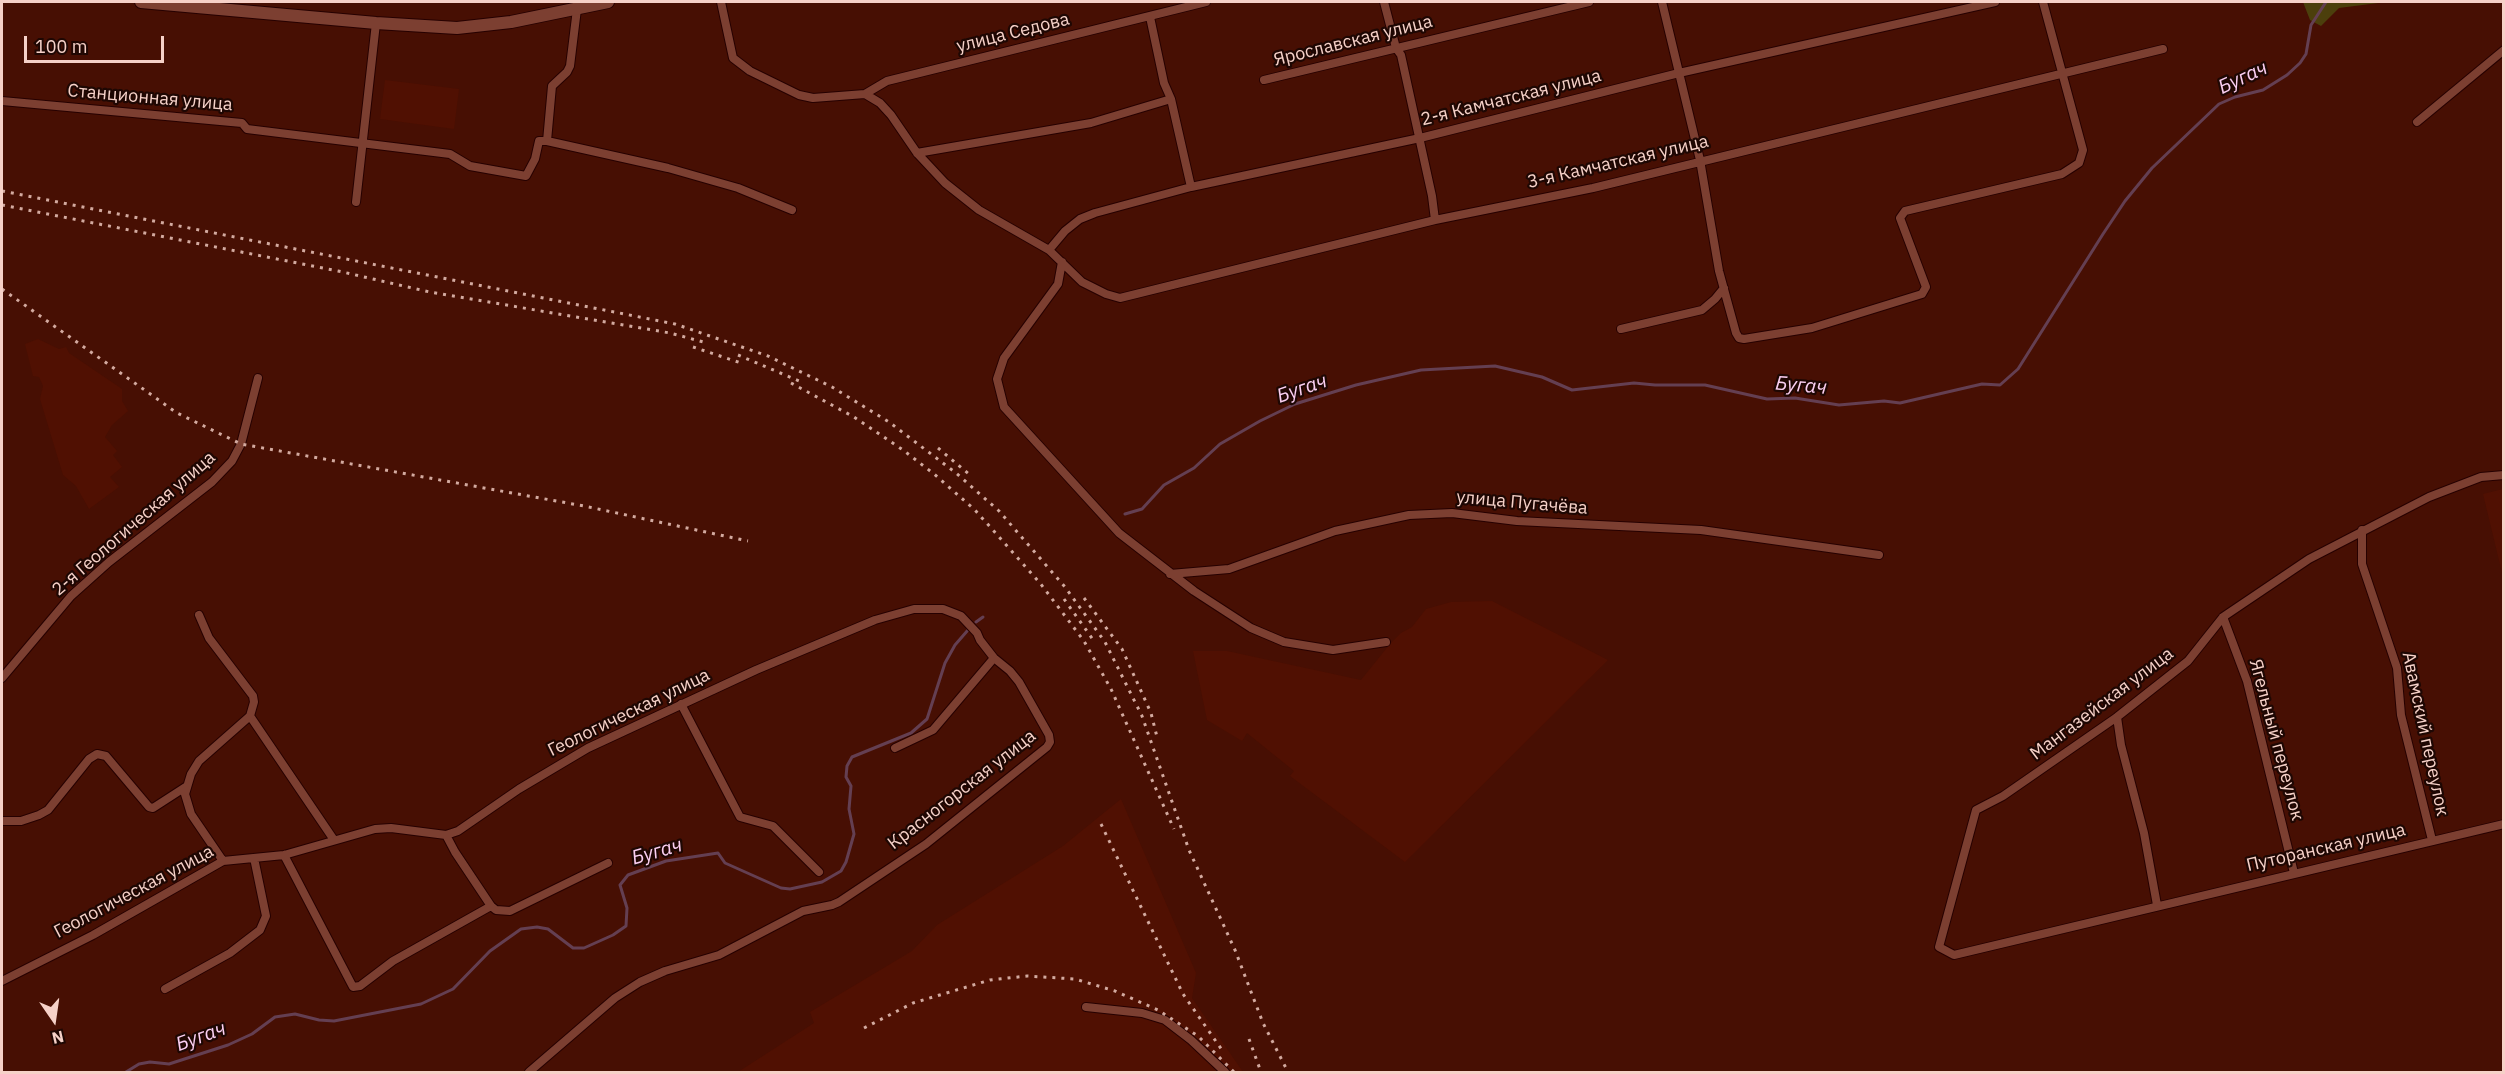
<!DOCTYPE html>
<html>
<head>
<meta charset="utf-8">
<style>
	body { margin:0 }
	#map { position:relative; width:2505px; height:1074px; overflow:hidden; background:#470f03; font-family:"IBM Plex Sans",sans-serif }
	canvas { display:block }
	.frame { position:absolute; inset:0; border:3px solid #f6d1c8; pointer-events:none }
	.north { position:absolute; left:24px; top:990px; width:60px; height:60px; -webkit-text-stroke:4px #1e0703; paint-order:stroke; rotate:167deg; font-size:16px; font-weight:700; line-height:24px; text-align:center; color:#f6d1c8 }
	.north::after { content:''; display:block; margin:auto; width:21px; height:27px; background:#f6d1c8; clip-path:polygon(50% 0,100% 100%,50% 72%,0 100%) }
	.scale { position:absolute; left:24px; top:36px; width:140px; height:27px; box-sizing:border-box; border:3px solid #f6d1c8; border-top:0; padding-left:8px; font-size:18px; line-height:21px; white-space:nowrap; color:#f6d1c8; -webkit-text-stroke:4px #1e0703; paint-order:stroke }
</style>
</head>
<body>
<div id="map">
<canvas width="2505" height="1074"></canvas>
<div class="frame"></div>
<div class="north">N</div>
<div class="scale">100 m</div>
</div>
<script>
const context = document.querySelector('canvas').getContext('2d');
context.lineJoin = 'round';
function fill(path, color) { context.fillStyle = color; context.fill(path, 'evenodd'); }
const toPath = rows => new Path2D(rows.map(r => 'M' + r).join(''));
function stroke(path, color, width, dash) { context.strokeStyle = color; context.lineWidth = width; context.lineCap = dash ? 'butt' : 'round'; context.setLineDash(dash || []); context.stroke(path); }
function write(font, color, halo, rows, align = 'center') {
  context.font = font + ' "IBM Plex Sans",sans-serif'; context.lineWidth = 4.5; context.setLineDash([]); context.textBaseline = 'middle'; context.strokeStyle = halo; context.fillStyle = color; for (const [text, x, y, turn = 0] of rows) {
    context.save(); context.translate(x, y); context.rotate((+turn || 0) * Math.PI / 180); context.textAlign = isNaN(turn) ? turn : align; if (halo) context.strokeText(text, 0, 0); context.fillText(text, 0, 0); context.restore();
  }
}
fill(toPath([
	[385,80,459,89,454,129,380,119],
	[38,339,59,349,66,347,69,353,122,389,122,401,128,411,112,425,105,437,117,451,113,455,122,467,110,477,119,487,89,509,76,486,63,475,40,399,43,386,39,377,33,376,25,344],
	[2503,489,2504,489,2503,577,2483,494],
	[1492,601,1608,660,1405,862,1290,776,1294,771,1247,733,1242,741,1207,720,1193,651,1227,651,1361,680,1390,644,1401,633,1412,627,1426,609,1451,602],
	[1121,799,1196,973,1192,998,1243,1072,738,1072,814,1023,810,1012,912,951,937,925,1063,846]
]), '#501002');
fill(toPath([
	[2303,2,2386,2,2339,8,2321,26,2310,20]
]), '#4c3f0c');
stroke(toPath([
	[1125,514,1142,509,1164,485,1194,468,1220,444,1260,421,1295,404,1356,385,1421,370,1495,366,1542,377,1572,390,1634,383,1655,385,1705,385,1767,399,1795,398,1839,405,1884,401,1900,403,1982,384,2000,385,2018,369,2103,234,2125,201,2152,168,2219,104,2235,97,2263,90,2287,75,2300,63,2306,54,2311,25,2326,2],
	[976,622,983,617],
	[126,1072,139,1064,150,1062,169,1064,228,1045,252,1034,275,1017,295,1014,319,1020,334,1021,421,1004,453,989,490,951,521,929,537,927,548,929,573,948,584,948,613,935,626,926,627,908,620,885,628,875,666,861,718,853,725,863,781,888,790,889,822,882,841,871,846,862,854,834,849,809,851,786,846,777,847,766,852,757,911,733,927,719,945,663,955,645,968,630]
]), '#643f52', 3);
const street = toPath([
	[721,2,733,58,750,71,799,95,813,98,865,94,880,103,891,115,917,153,945,183,979,210,1049,250,1082,282,1106,294,1120,298,1435,220,1593,188,2163,49],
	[1384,2,1396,48,1401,55,1432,196,1435,220],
	[1662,2,1700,160,1719,271,1736,333,1739,338,1744,339,1812,328,1922,294,1926,287,1900,218,1905,211,2062,174,2079,163,2083,150,2043,2],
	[1150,17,1164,83,1171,99,1191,187],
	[1264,80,1589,2],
	[865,94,887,81,1206,2],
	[2,101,242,123,247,129,450,154,470,166,526,176,535,159,539,141,547,141,668,168,738,188,792,210],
	[2417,122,2504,50],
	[547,141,552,86,567,72,570,66,577,9],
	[917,153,1091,123,1171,99],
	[356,202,376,23],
	[1049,250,1065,231,1080,219,1095,213,1191,187,1420,138,1679,73,1995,2],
	[1062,262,1058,284,1004,358,997,379,1004,407,1119,533,1194,591,1251,628,1284,642,1333,650,1386,642],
	[1621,329,1702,310,1715,299,1724,288],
	[2504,475,2481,477,2429,497,2309,559,2223,617,2188,661,2117,717,2003,796,1976,810,1939,947,1954,955,2504,824],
	[2362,530,2362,564,2397,668,2401,715,2432,840],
	[1170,574,1229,569,1335,531,1409,515,1452,513,1517,521,1701,530,1879,555],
	[199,615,209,638,253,696,254,702,250,716,199,761,191,774,185,794,191,814,223,861],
	[2223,617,2247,681,2294,873],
	[2,678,71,596,109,562,212,482,232,461,241,444,258,378],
	[681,704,740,817,773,826,819,872],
	[250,716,334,840],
	[2117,717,2121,745,2144,833,2157,905],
	[895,748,933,730,994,658],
	[2,821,21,821,39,815,48,810,89,759,97,754,106,756,149,807,153,808,187,786],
	[446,835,455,852,491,906],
	[284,855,353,987,360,986,393,961,491,906,496,910,510,911,608,863],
	[2,981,93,935,223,861,284,855,375,829,391,828,446,835,458,831,519,789,588,748,756,670,875,620,914,609,943,609,961,616,977,633,980,640,994,658,1010,671,1019,682,1049,735,1050,742,1047,747,926,844,839,902,832,905,803,911,719,955,665,971,640,982,615,998,529,1072],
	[165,989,230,953,260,930,266,916,254,858],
	[1086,1007,1142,1013,1165,1020,1191,1040,1225,1072]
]);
const secondary = toPath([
	[141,2,376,23,457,28,511,22,608,2]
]);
stroke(street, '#260000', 10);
stroke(secondary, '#260000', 14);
stroke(street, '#7c3f31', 8);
stroke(secondary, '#7c3f31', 12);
stroke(toPath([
	[2,191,675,324,768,356,832,387,889,422,956,473,999,511,1065,587,1105,642,1142,716,1189,850,1235,950,1263,1023,1288,1072],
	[2,205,338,271,430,292,670,333,707,343],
	[2,289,177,413,241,444,584,506,748,541],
	[693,347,744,364],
	[738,355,804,383],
	[791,383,854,417,903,450,934,474,975,510,1040,583,1084,641,1111,689,1174,829],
	[938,448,970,475],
	[1084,598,1122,649,1151,713,1157,737],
	[1064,599,1094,641],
	[1101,824,1183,994,1222,1050],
	[864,1028,913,1003,990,980,1027,976,1075,979,1115,991,1158,1010,1198,1036,1234,1072],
	[1249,1039,1261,1072]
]), '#d3aaa0', 3, [3, 6]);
write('18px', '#f6d1c8', '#1e0703', [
	["улица Седова",1013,33,-14],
	["Ярославская улица",1353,41,-14],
	["Станционная улица",150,98,5],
	["2-я Камчатская улица",1511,98,-14],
	["3-я Камчатская улица",1618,162,-13],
	["улица Пугачёва",1522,503,5],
	["2-я Геологическая улица",134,524,-41],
	["Мангазейская улица",2102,704,-37],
	["Геологическая улица",629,713,-26],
	["Авамский переулок",2425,734,78],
	["Ягельный переулок",2276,740,75],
	["Красногорская улица",962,790,-38],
	["Путоранская улица",2326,848,-13],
	["Геологическая улица",134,892,-28]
]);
write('italic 20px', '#fbcff1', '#1e0703', [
	["Бугач",2243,78,-25],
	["Бугач",1801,386,5],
	["Бугач",1302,389,-19],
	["Бугач",657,852,-16],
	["Бугач",201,1037,-20]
]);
</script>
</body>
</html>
